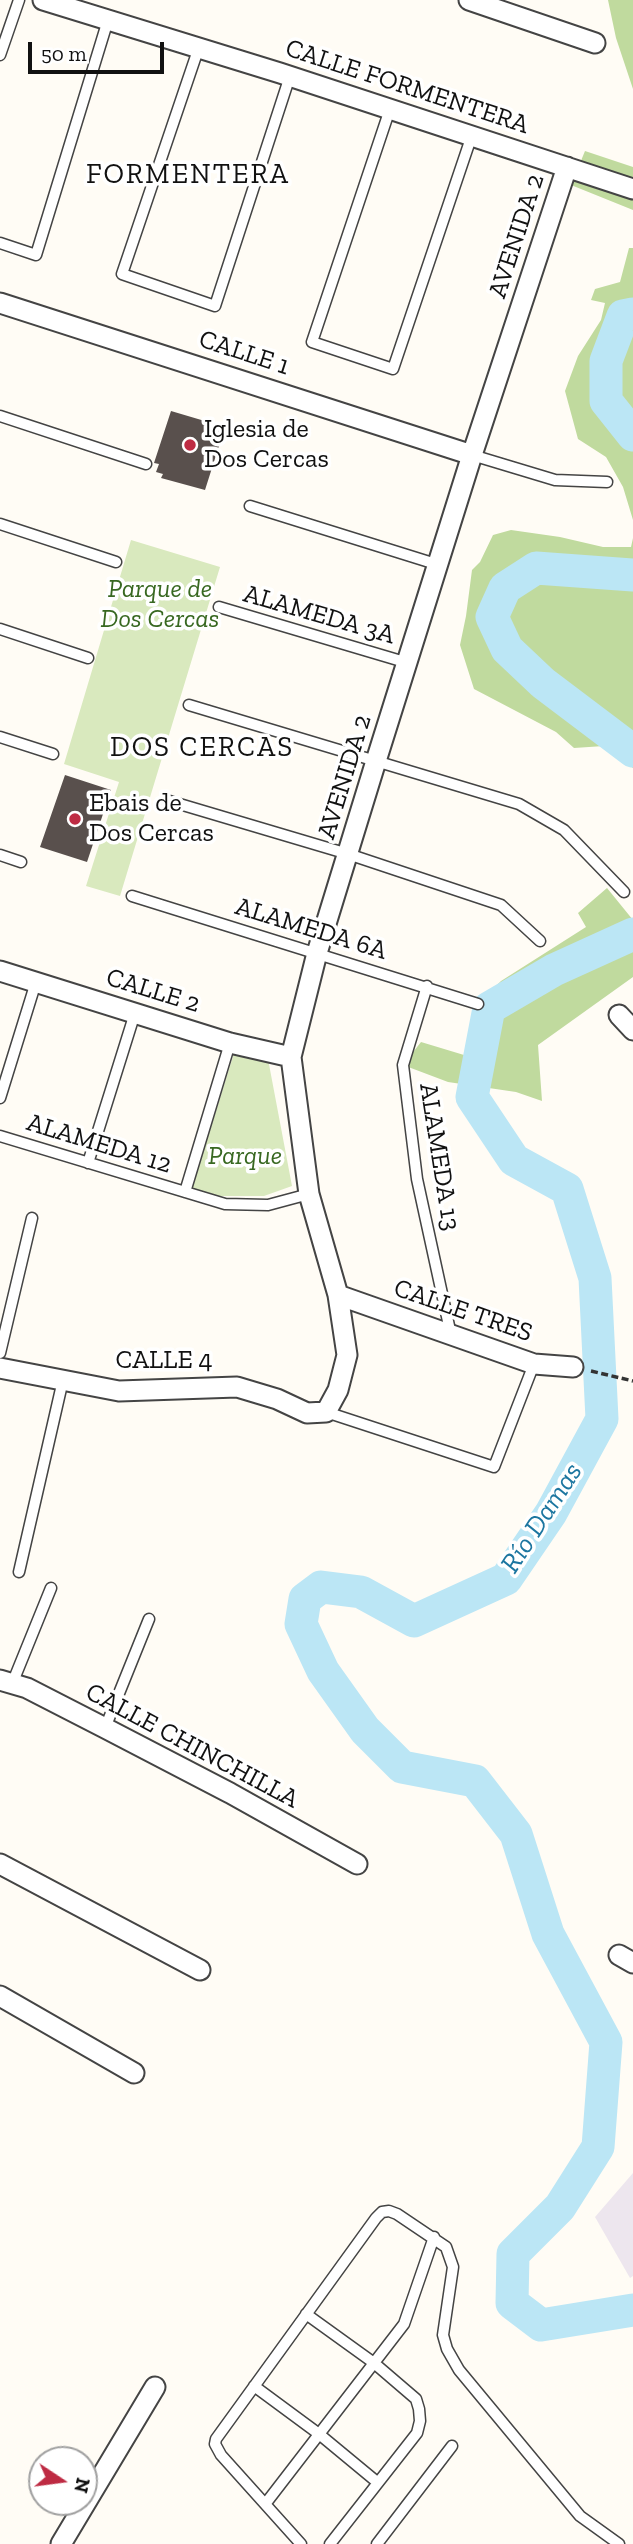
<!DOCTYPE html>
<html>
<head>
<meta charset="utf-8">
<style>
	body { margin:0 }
	#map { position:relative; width:633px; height:2544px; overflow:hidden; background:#fffcf5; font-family:"Zilla Slab",serif }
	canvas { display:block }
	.north { position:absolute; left:28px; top:2446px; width:70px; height:70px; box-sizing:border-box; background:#fff; border:2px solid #a0a0a0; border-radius:50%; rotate:103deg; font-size:19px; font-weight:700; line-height:28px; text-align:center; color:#111 }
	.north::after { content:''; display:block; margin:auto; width:24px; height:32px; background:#be2b43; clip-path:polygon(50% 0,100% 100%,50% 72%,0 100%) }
	.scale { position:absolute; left:28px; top:42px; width:136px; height:32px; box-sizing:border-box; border:4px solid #111; border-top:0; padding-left:9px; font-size:21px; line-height:24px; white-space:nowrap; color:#111; -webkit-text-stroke:5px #fff; paint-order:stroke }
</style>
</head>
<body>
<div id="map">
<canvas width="633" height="2544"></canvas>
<div class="north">N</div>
<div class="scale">50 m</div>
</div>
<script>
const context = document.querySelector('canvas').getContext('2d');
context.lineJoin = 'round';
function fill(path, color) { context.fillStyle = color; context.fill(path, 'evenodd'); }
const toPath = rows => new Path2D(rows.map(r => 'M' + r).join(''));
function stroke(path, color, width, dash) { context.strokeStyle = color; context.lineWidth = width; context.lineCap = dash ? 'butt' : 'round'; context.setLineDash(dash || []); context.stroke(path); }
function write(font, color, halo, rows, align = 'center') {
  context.font = font + ' "Zilla Slab",serif'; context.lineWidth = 7; context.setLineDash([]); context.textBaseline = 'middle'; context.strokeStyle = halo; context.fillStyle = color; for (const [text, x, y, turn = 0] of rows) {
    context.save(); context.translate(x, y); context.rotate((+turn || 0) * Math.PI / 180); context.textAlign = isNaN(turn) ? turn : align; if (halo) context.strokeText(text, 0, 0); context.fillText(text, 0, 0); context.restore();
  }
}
fill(toPath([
	[633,2173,633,2276,630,2278,595,2217]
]), '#ede6ee');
fill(toPath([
	[131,540,220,567,120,896,86,886,119,782,64,764],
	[235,1050,268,1059,292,1186,264,1196,219,1196,192,1188]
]), '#d9e9be');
fill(toPath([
	[608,0,633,0,633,89,616,38],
	[585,151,633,167,633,210,571,185],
	[629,248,633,248,633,520,623,487,606,457,578,439,565,391,578,356,601,320,605,303,591,300,595,289,620,282],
	[511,530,560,537,603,547,631,547,633,538,633,768,604,746,574,748,556,732,474,689,460,645,466,616,472,570,480,562,493,535],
	[607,888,633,920,633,977,538,1045,542,1101,516,1092,448,1082,403,1065,421,1042,464,1055,478,1004,501,981,586,927,578,913]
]), '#c0da9e');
stroke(toPath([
	[633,314,623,316,606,361,606,401,633,435],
	[633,575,536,568,505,588,492,617,507,649,543,683,633,751],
	[633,934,554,970,489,1008,472,1097,514,1160,567,1189,595,1278,602,1419,551,1513,506,1579,414,1621,361,1592,321,1587,305,1599,301,1624,323,1671,365,1730,402,1767,475,1781,516,1834,548,1934,606,2042,598,2147,560,2207,513,2254,512,2303,541,2325,633,2310]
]), '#bbe6f5', 33);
fill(toPath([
	[171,411,225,427,205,490,161,478,163,474,156,472,159,464,154,463],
	[65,775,111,790,87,862,40,847]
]), '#59504d');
const lane = toPath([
	[199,47,122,274,215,306,290,76],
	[0,55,19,0],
	[390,109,312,342,393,369,472,135],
	[0,243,36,255,108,20],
	[0,416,146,464],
	[472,455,555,480,607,482],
	[250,506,439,565],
	[0,524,116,562],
	[219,607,408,663],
	[0,629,88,658],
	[189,705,519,804,564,830,624,892],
	[0,737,53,754],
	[166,800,348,854,501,905,540,941],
	[0,855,21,862],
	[132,896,478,1004],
	[427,986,403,1065,417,1179,451,1335],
	[0,1098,36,982],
	[0,1136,225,1204,268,1205,309,1194],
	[88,1163,135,1013],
	[185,1192,230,1043],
	[0,1353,32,1218],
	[326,1412,494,1467,534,1364],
	[19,1572,63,1380],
	[12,1684,51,1588],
	[105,1728,149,1619],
	[306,2314,374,2363,416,2399,419,2409,420,2421,417,2433,330,2544],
	[254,2386,319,2434,377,2482],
	[266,2503,404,2324,434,2237],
	[301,2544,221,2455,215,2444,216,2439,376,2218,382,2212,389,2211,397,2214,446,2247,453,2267,443,2335,447,2349,459,2370,580,2516,619,2544],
	[377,2544,452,2446]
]);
const street = toPath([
	[43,0,280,73,633,189],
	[469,0,595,43],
	[0,303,472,455],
	[0,971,230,1043,291,1057],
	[619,1015,633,1030],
	[338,1295,534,1364,573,1367],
	[0,1368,119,1391,237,1387,277,1399,307,1413,326,1412,338,1390,347,1355,338,1295,309,1194,291,1057,317,953,376,761,472,455,567,167],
	[0,1680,27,1688,105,1728,230,1793,357,1864],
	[0,1864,200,1970],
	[619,1955,633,1963],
	[0,1996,134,2073],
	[61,2544,155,2387]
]);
stroke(lane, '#444', 13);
stroke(street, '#444', 23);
stroke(toPath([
	[591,1371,633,1381]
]), '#333', 3.5, [7, 3.5]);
stroke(lane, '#fff', 10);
stroke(street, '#fff', 19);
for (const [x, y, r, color] of [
	[190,445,7,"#be2b43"],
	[75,819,7,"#be2b43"]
]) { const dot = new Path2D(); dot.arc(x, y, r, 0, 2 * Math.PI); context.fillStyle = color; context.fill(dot); stroke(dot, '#fff', 2.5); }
write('26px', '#111', '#fff', [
	["CALLE FORMENTERA",407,87,18],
	["AVENIDA 2",517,236,-72],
	["CALLE 1",244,353,18],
	["ALAMEDA 3A",319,615,16],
	["AVENIDA 2",345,777,-73],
	["ALAMEDA 6A",311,929,17],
	["CALLE 2",153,991,17],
	["ALAMEDA 12",99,1144,17],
	["ALAMEDA 13",439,1157,81],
	["CALLE TRES",463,1311,19],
	["CALLE 4",164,1361],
	["CALLE CHINCHILLA",192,1746,28]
]);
write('26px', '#111', '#fff', [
	["Iglesia de",204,430],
	["Dos Cercas",204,460],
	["Ebais de",89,804],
	["Dos Cercas",89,834]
], 'left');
write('italic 26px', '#386821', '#fff', [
	["Parque de",160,590],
	["Dos Cercas",160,620],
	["Parque",245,1157]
]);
context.letterSpacing = '2px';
write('28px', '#111', '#fff', [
	["FORMENTERA",188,175],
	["DOS CERCAS",202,748]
]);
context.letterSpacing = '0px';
write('italic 28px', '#1c76a0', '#fff', [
	["Río Damas",542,1518,-57]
]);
</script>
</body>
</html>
